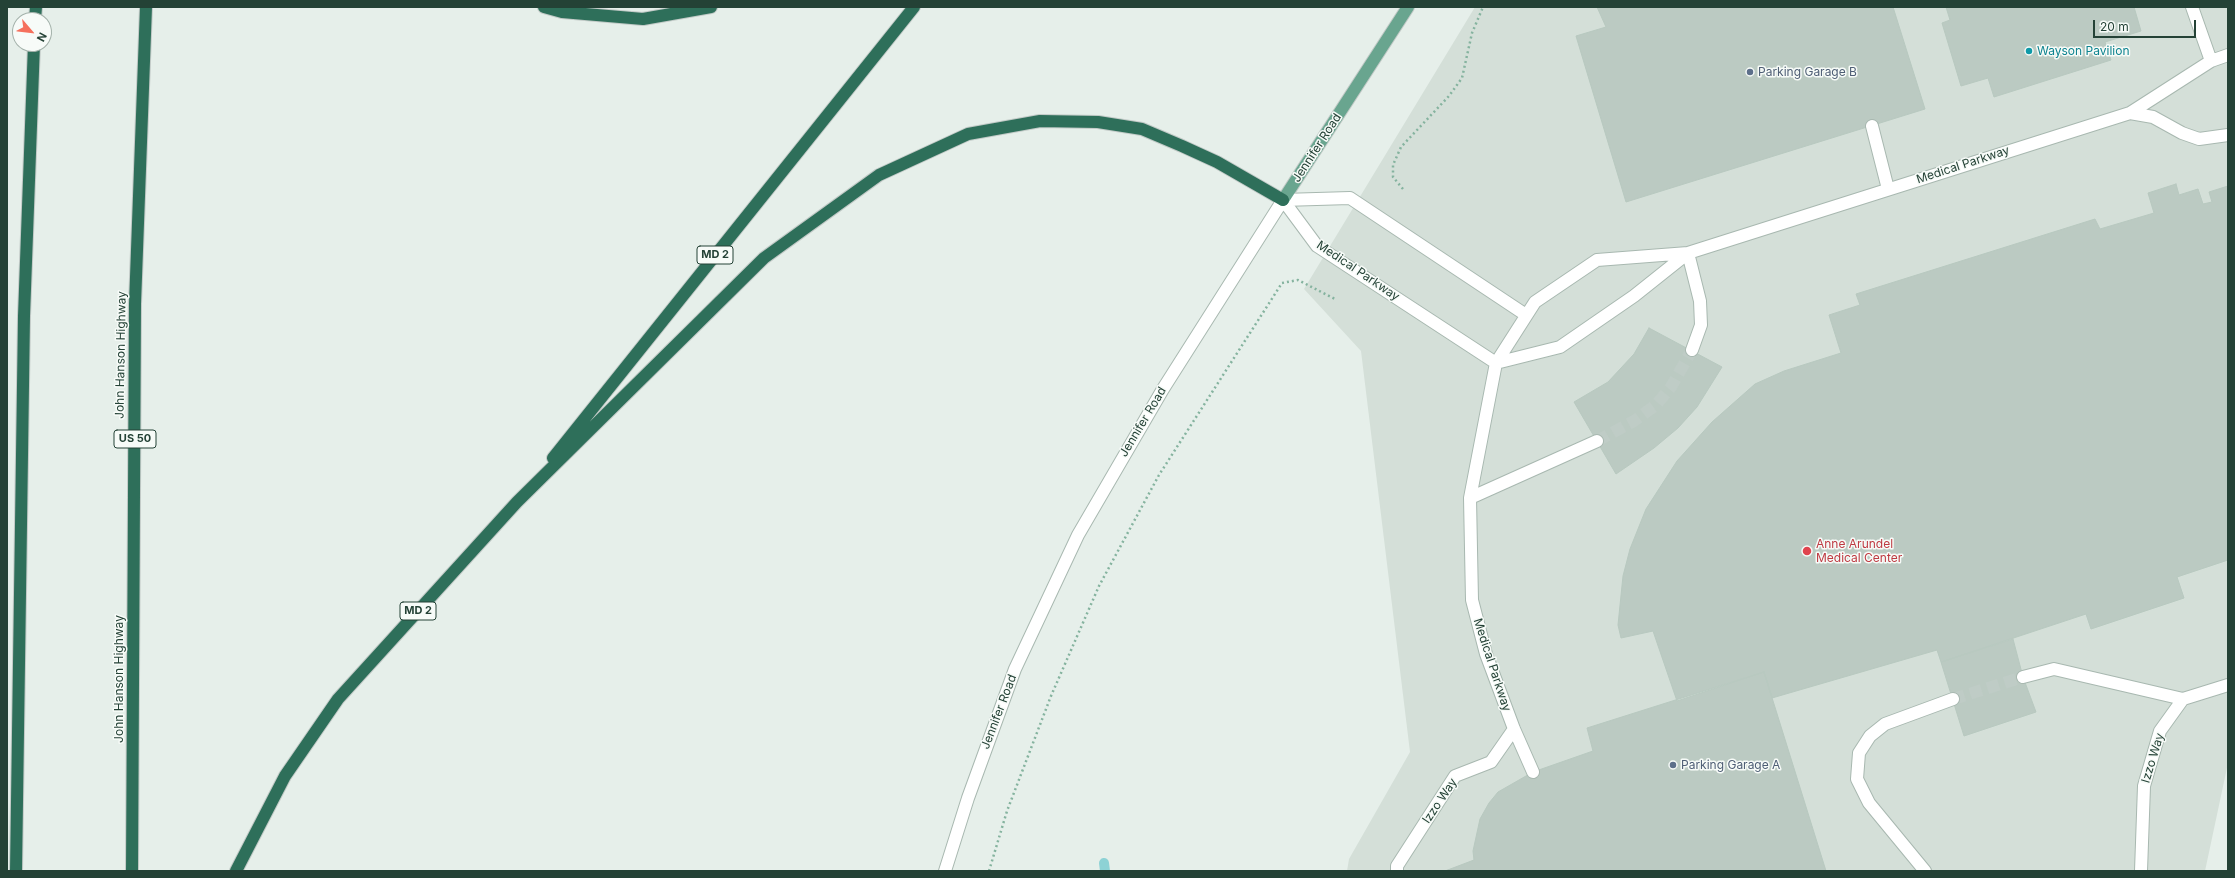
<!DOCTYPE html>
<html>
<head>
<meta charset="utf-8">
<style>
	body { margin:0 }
	#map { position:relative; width:2235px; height:878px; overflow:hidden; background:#e6efea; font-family:Inter,sans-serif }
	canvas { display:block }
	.frame { position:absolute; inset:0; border:8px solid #244236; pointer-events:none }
	.north { position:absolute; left:12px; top:12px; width:40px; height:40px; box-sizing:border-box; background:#f7fbf8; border:1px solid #a3b1aa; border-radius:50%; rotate:118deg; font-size:11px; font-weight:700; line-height:16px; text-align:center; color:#244236 }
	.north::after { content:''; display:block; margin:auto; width:14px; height:18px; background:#f5705d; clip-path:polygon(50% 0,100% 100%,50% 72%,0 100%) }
	.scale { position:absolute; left:2093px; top:20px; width:103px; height:18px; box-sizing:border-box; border:2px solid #244236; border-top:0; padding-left:5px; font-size:12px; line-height:14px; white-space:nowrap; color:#244236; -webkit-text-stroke:3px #f7fbf8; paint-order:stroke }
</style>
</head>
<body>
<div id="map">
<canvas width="2235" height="878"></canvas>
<div class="frame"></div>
<div class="north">N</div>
<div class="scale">20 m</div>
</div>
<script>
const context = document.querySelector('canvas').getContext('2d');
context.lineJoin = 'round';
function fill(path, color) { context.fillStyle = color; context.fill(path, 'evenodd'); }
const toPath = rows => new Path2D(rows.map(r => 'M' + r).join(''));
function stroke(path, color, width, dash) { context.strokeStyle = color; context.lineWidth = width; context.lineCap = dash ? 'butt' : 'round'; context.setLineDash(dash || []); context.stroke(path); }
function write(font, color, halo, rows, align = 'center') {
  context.font = font + ' Inter,sans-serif'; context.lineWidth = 3; context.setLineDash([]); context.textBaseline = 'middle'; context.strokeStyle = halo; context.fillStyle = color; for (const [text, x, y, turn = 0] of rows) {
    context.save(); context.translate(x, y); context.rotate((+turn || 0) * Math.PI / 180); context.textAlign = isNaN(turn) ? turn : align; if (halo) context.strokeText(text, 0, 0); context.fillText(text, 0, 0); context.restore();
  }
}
fill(toPath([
	[1475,7,2228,7,2228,763,2205,871,1347,871,1349,859,1410,752,1361,351,1304,289]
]), '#d4dfd8');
stroke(toPath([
	[1104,863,1105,871]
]), '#8dd2d5', 10);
const building = toPath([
	[1597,7,1893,7,1925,109,1626,202,1576,36,1606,27,1597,7],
	[1946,7,2134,7,2141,31,2105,42,2111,60,1994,97,1988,78,1961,86,1942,23,1950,20,1946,7],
	[2176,184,2179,195,2198,189,2203,204,2212,202,2209,192,2228,186,2228,560,2177,577,2184,598,2091,629,2086,614,1941,662,1937,650,1772,698,1764,672,1677,701,1653,631,1621,638,1618,625,1623,576,1630,549,1646,509,1677,461,1712,422,1755,384,1784,371,1841,353,1829,315,1860,305,1856,294,2095,219,2100,229,2154,213,2148,193,2176,184],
	[1649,328,1722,367,1697,407,1678,428,1654,448,1616,474,1574,402,1608,382,1634,354,1649,328],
	[2013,639,2023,677,2036,712,1964,736,1941,662,2013,639],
	[1764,672,1826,871,1445,871,1474,860,1473,851,1480,819,1489,803,1498,792,1533,772,1593,751,1587,728,1764,672]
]);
fill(building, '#bbcac2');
stroke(building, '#b8c9c0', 1);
stroke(toPath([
	[1597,441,1634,421,1656,405,1671,387,1692,350],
	[1953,699,2023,677]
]), '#bfccc6', 12, [12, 6]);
const minor = toPath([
	[2192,7,2211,61],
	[2130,113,2153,117,2182,133,2199,139,2228,135],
	[1872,126,1888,189],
	[1283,200,1317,246,1496,363,1560,347,1634,296,1688,253],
	[1283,200,1350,198,1526,315],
	[1688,253,1700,301,1701,325,1692,350],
	[1470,498,1597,441],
	[2023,677,2054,669,2183,699],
	[1533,772,1514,729,1486,654,1472,600,1470,498,1496,363,1535,302,1597,260,1688,253,2130,113,2211,61,2228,55],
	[945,871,968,798,1015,669,1078,535,1163,389,1283,200],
	[1397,871,1397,866,1455,776,1491,762,1514,729],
	[1925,871,1869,803,1857,779,1859,753,1870,736,1885,724,1953,699],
	[2141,871,2144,786,2160,731,2183,699,2228,685]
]);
const major = toPath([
	[1283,200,1408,7]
]);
const highway = toPath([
	[544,7,562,12,643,19,711,7],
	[35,20,36,7],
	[553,458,914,7],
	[16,871,24,316,34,44],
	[132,871,135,304,146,7],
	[236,871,285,776,338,699,517,502,764,258,879,175,968,134,1040,121,1098,122,1142,129,1182,146,1217,162,1283,200]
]);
stroke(minor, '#a8b8b0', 14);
stroke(major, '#c2cac7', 14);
stroke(highway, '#c2cac7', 14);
stroke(toPath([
	[1403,189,1393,177,1393,165,1401,147,1449,96,1462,78,1472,33,1483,7],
	[989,871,1007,811,1051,696,1099,586,1159,475,1282,283,1298,280,1335,299]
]), '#85b39f', 2.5, [2, 3]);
stroke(minor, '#fff', 12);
stroke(major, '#69a58f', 12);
stroke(highway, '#2e6f5a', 12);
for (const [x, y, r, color] of [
	[2029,51,4,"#0f9aa8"],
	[1750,72,4,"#5c6f8a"],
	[1807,551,5,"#e0444e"],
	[1673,765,4,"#5c6f8a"]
]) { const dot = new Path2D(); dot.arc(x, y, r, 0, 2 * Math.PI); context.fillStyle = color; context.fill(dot); stroke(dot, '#f7fbf8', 1.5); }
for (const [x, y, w] of [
	[715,255,36],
	[135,439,42],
	[418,611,36]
]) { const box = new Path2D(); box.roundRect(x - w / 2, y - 9, w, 18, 3); context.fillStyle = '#f7fbf8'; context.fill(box); stroke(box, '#244236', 1); }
write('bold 11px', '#244236', null, [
	["MD 2",715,255],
	["US 50",135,439],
	["MD 2",418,611]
]);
write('12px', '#0d838f', '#f7fbf8', [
	["Wayson Pavilion",2037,51]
], 'left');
write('12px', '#4e5e75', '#f7fbf8', [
	["Parking Garage B",1758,72],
	["Parking Garage A",1681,765]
], 'left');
write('12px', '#244236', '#f7fbf8', [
	["Jennifer Road",1317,148,-57],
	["Medical Parkway",1963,165,-18],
	["Medical Parkway",1358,271,34],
	["John Hanson Highway",121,355,-89],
	["Jennifer Road",1143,422,-59],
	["Medical Parkway",1492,665,72],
	["John Hanson Highway",119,679,-90],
	["Jennifer Road",999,712,-69],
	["Izzo Way",2153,758,-73],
	["Izzo Way",1440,801,-56]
]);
write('12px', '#be3a42', '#f7fbf8', [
	["Anne Arundel",1816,544],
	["Medical Center",1816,558]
], 'left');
</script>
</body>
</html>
